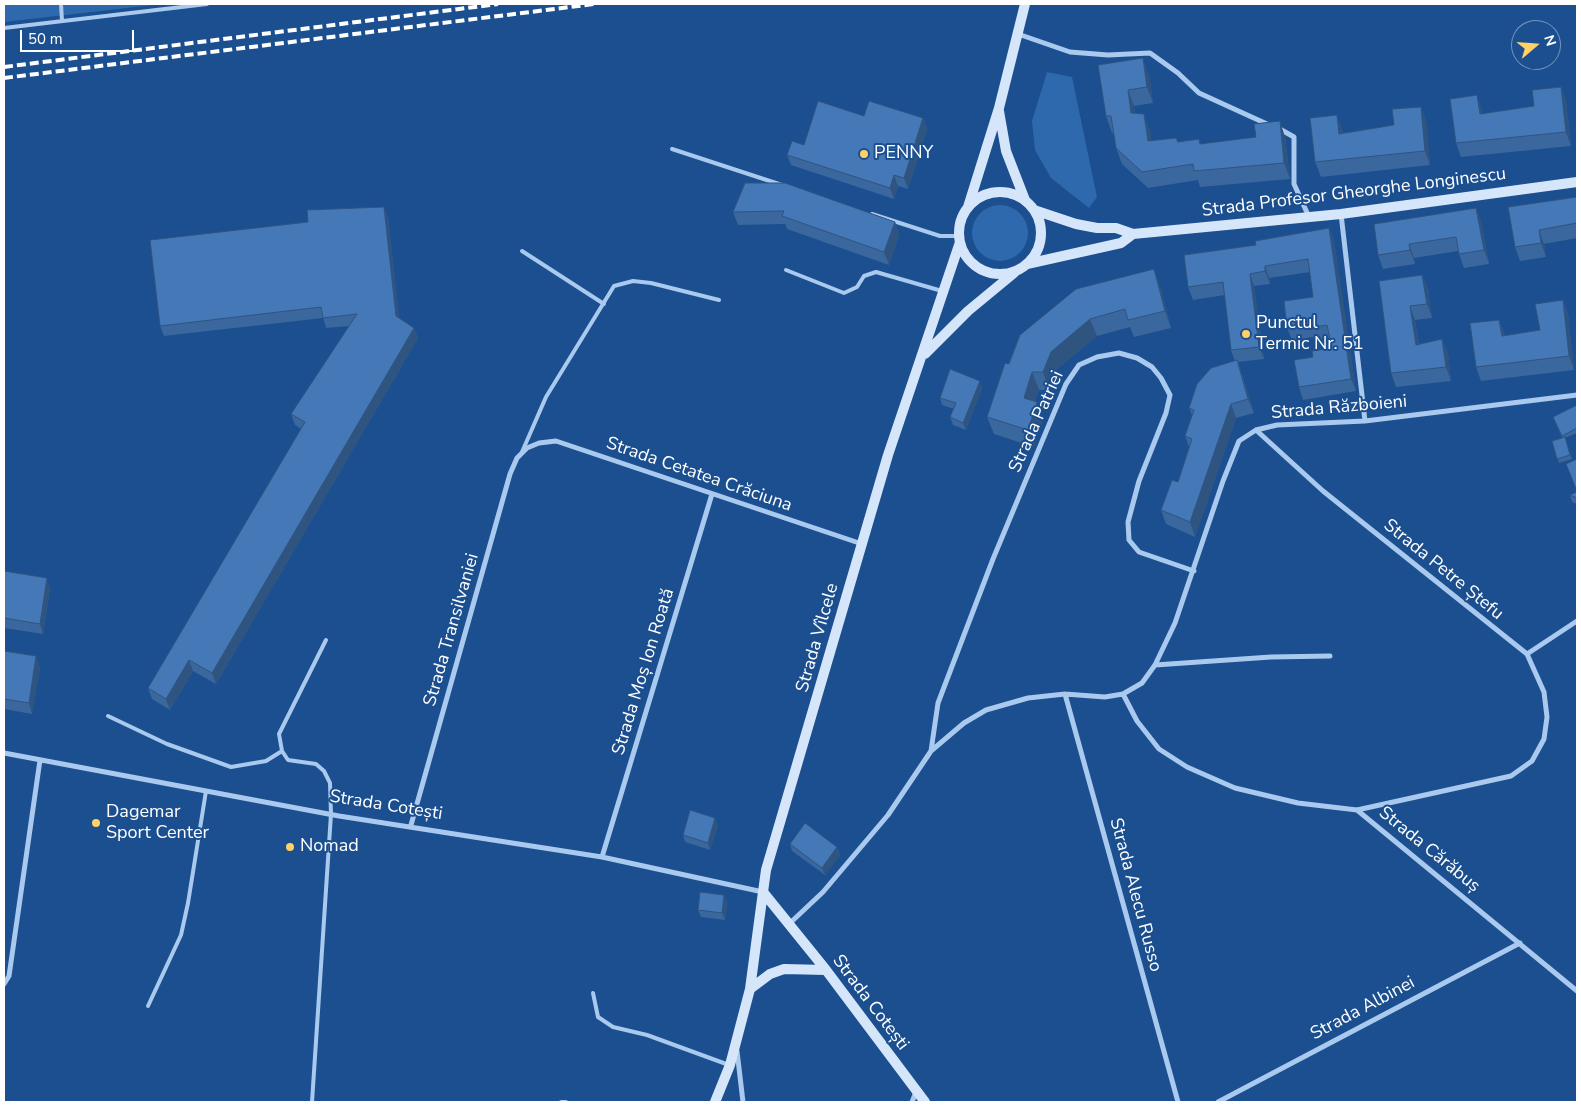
<!DOCTYPE html>
<html>
<head>
<meta charset="utf-8">
<style>
	body { margin:0 }
	#map { position:relative; width:1581px; height:1106px; overflow:hidden; background:#1b4f8f; font-family:"Nunito Sans",sans-serif }
	canvas { display:block }
	.frame { position:absolute; inset:0; border:5px solid #fff; pointer-events:none }
	.north { position:absolute; left:1511px; top:20px; width:50px; height:50px; box-sizing:border-box; background:#1b4f8f; border:1px solid #7695bc; border-radius:50%; rotate:72deg; font-size:14px; font-weight:700; line-height:20px; text-align:center; color:#fff }
	.north::after { content:''; display:block; margin:auto; width:18px; height:22px; background:#ffd166; clip-path:polygon(50% 0,100% 100%,50% 72%,0 100%) }
	.scale { position:absolute; left:20px; top:30px; width:114px; height:22px; box-sizing:border-box; border:2px solid #fff; border-top:0; padding-left:6px; font-size:15px; line-height:18px; white-space:nowrap; color:#fff; -webkit-text-stroke:4px #1b4f8f; paint-order:stroke }
</style>
</head>
<body>
<div id="map">
<canvas width="1581" height="1106"></canvas>
<div class="frame"></div>
<div class="north">N</div>
<div class="scale">50 m</div>
</div>
<script>
const context = document.querySelector('canvas').getContext('2d');
context.lineJoin = 'round';
function fill(path, color) { context.fillStyle = color; context.fill(path, 'evenodd'); }
const toPath = rows => new Path2D(rows.map(r => 'M' + r).join(''));
function stroke(path, color, width, dash) { context.strokeStyle = color; context.lineWidth = width; context.lineCap = dash ? 'butt' : 'round'; context.setLineDash(dash || []); context.stroke(path); }
function write(font, color, halo, rows, align = 'center') {
  context.font = font + ' "Nunito Sans",sans-serif'; context.lineWidth = 4; context.setLineDash([]); context.textBaseline = 'middle'; context.strokeStyle = halo; context.fillStyle = color; for (const [text, x, y, turn = 0] of rows) {
    context.save(); context.translate(x, y); context.rotate((+turn || 0) * Math.PI / 180); context.textAlign = isNaN(turn) ? turn : align; if (halo) context.strokeText(text, 0, 0); context.fillText(text, 0, 0); context.restore();
  }
}
fill(toPath([
	[4,4,162,4,4,22],
	[1047,72,1072,77,1097,197,1089,208,1051,178,1035,150,1032,121],
	'972 233a28 28 0 1 1 56 0a28 28 0 1 1-56 0Z'
]), '#2e69ad');
stroke(toPath([
	[61,4,62,21],
	[4,28,207,4],
	[672,149,782,185],
	[872,214,940,236,959,236],
	[522,251,604,304],
	[786,270,844,293,857,287,864,276,876,272,942,291],
	[522,452,546,397,614,286,633,281,651,283,719,300],
	[108,716,167,744,231,767,266,761,282,751],
	[593,993,598,1017,613,1027,647,1035,729,1065],
	[148,1006,181,935,188,903,206,791],
	[312,1102,331,814,330,783,324,771,316,764,288,760,282,751,279,734,326,640],
	[561,1102,566,1102]
]), '#a9c9ee', 4);
stroke(toPath([
	[1018,34,1070,52,1108,55,1150,53,1178,73,1199,93,1267,124],
	[1278,128,1294,137,1294,184,1309,217],
	[1341,214,1365,421],
	[1527,654,1577,621],
	[1155,665,1271,657,1330,656],
	[1065,694,1178,1102],
	[1123,694,1137,721,1159,749,1187,767,1235,788,1298,803,1357,810,1511,776,1532,761,1544,739,1547,717,1544,692,1527,654,1323,491,1256,430],
	[931,751,938,703,993,559,1066,384,1079,365,1097,357,1119,353,1137,358,1152,367,1161,378,1170,395,1166,413,1139,481,1128,522,1129,540,1139,552,1194,571],
	[4,753,339,816,602,857,763,892],
	[1357,810,1577,991],
	[411,825,510,474,517,458,527,448,539,443,556,441,862,544],
	[602,857,712,494],
	[789,924,823,892,888,815,931,751,964,723,986,710,1028,698,1065,694,1105,697,1123,694,1142,683,1155,665,1175,623,1223,481,1239,441,1256,430,1277,425,1365,421,1577,395],
	[4,984,9,976,40,760],
	[737,1051,743,1102],
	[912,1102,916,1092],
	[1218,1102,1520,943]
]), '#a9c9ee', 5);
stroke(toPath([
	[999,111,1006,151,1025,200],
	'959 233a41 41 0 1 1 82 0a41 41 0 1 1-82 0Z',
	[968,207,999,108,1025,4],
	[1034,210,1076,224,1097,228,1116,228,1133,234,1341,214,1577,182],
	[1027,264,1121,243,1133,234],
	[925,354,968,311,1014,273],
	[750,989,770,974,784,969,826,970],
	[715,1102,730,1065,750,989,763,892],
	[925,1102,826,970,763,892,766,870,888,455,960,242]
]), '#d6e6fa', 10);
stroke(toPath([
	[4,67,498,4],
	[4,78,594,4]
]), '#fff', 4, [9, 4]);
fill(toPath([
	[1098,65,1149,75,1153,103,1134,106,1135,113,1150,130,1151,141,1178,142,1201,144,1285,137,1290,179,1200,187,1198,180,1148,188,1122,164,1116,148,1114,132,1112,133,1106,116],
	[1561,87,1566,101,1571,146,1461,157,1456,143,1482,109,1483,114,1534,106],
	[1421,107,1426,121,1430,165,1321,177,1315,162,1342,129,1343,133,1394,125],
	[923,118,927,129,908,189,898,186,894,199,791,165,787,155,804,145],
	[745,183,895,222,899,235,889,265,787,229,785,224,738,225,733,212],
	[1577,197,1577,238,1544,244,1546,257,1520,261,1515,247],
	[1476,208,1481,222,1489,264,1464,268,1458,251,1414,258,1415,264,1383,269,1378,255],
	[388,217,399,318,414,328,418,338,216,684,193,671,170,710,152,699,148,688,301,429,295,425,291,414,349,326,326,328,323,318,164,336,160,326],
	[1329,228,1334,241,1356,391,1303,400,1299,387,1313,357,1332,348,1330,338,1314,340,1313,337,1292,340,1287,328,1313,297,1310,272,1269,278,1270,284,1254,286,1264,359,1238,362,1242,374,1254,413,1236,418,1195,537,1166,524,1161,510,1178,482,1189,447,1185,436,1192,415,1189,408,1235,361,1231,350,1225,295,1193,300,1188,287,1256,245],
	[1422,275,1428,289,1432,318,1415,320,1419,344,1442,339,1448,353,1451,381,1396,387,1391,373,1379,281],
	[1160,286,1171,328,1134,337,1130,327,1097,336,1057,369,1049,390,1039,390,1035,401,1037,402,1043,419,1034,447,994,434,987,417,1020,335],
	[1563,300,1568,314,1574,370,1481,381,1476,367,1499,320,1505,336,1540,330],
	[982,388,966,430,953,425,950,417,954,409,942,405,940,398],
	[1577,405,1577,433,1565,438,1572,459,1559,463,1552,441,1562,438,1553,417],
	[1577,492,1577,504,1572,502,1570,495],
	[4,571,50,588,43,634,4,628],
	[4,651,40,667,32,714,4,709],
	[718,825,710,850,685,842,683,835],
	[790,844,837,847,840,855,825,875,792,851],
	[724,895,727,902,725,920,701,917,698,910]
]), '#3a679d');
fill(toPath([
	[1143,58,1149,75,1153,103,1147,87],
	[1561,87,1566,101,1571,146,1566,132],
	[1128,90,1134,106,1137,129,1131,113],
	[1477,95,1482,109,1485,128,1480,114],
	[1421,107,1426,121,1430,165,1425,151],
	[1144,114,1150,130,1154,157,1148,141],
	[1337,115,1342,129,1344,148,1339,134],
	[923,118,927,129,908,189,904,178],
	[1280,121,1285,137,1290,179,1284,163],
	[894,175,898,186,894,199,890,188],
	[384,207,388,217,400,327,396,316],
	[1476,208,1481,222,1489,264,1484,250],
	[895,222,899,235,889,265,884,252],
	[1329,228,1334,241,1356,391,1351,379],
	[1539,230,1544,244,1546,257,1541,243],
	[1409,244,1414,258,1415,264,1410,250],
	[1265,266,1269,278,1270,284,1265,271],
	[1154,269,1160,286,1171,328,1165,311],
	[1250,274,1254,286,1264,359,1259,347],
	[1422,275,1428,289,1432,318,1427,304],
	[1563,300,1568,314,1574,370,1569,356],
	[1410,306,1415,320,1421,359,1416,345],
	[1090,319,1097,336,1057,369,1049,390,1043,372,1051,352],
	[1499,320,1504,334,1507,350,1502,336],
	[414,328,418,338,216,684,212,673],
	[1442,339,1448,353,1451,381,1446,367],
	[1237,360,1242,374,1254,413,1248,399],
	[1032,372,1039,390,1030,415,1024,398],
	[980,381,982,388,966,430,963,423],
	[1037,402,1043,419,1034,447,1028,430],
	[1231,404,1236,418,1195,537,1190,522],
	[47,578,50,588,43,634,40,624],
	[36,656,40,667,32,714,29,703],
	[189,660,193,671,170,710,166,699],
	[715,818,718,825,710,850,708,843],
	[837,847,840,855,825,875,822,868],
	[724,895,727,902,725,920,722,913]
]), '#305480');
const building = toPath([
	[1143,58,1147,87,1128,90,1131,113,1144,114,1148,141,1176,138,1178,142,1199,139,1200,144,1256,137,1254,124,1280,121,1284,163,1194,171,1193,164,1142,172,1116,148,1111,116,1106,116,1098,65,1143,58],
	[1561,87,1566,132,1456,143,1450,99,1477,95,1480,114,1534,106,1532,90,1561,87],
	[818,101,864,116,869,101,923,118,904,178,894,175,890,188,787,155,792,141,804,145,818,101],
	[1421,107,1425,151,1315,162,1310,118,1337,115,1339,134,1394,125,1392,109,1421,107],
	[745,183,785,183,895,222,884,252,782,216,784,211,733,212,745,183],
	[1577,197,1577,223,1539,230,1541,243,1515,247,1508,207,1577,197],
	[384,207,396,316,414,328,212,673,189,660,166,699,148,688,305,422,291,414,357,314,323,318,321,307,160,326,150,240,308,222,307,210,384,207],
	[1476,208,1484,250,1459,254,1456,237,1409,244,1410,250,1378,255,1374,224,1476,208],
	[1329,228,1351,379,1299,387,1294,360,1313,357,1312,351,1332,348,1327,325,1310,328,1309,324,1287,328,1284,301,1313,297,1308,259,1265,266,1265,271,1250,274,1259,347,1231,350,1223,282,1188,287,1184,255,1256,245,1255,241,1329,228],
	[1154,269,1165,311,1128,320,1125,309,1090,319,1051,352,1043,372,1032,372,1024,398,1037,402,1028,430,987,417,1005,363,1009,364,1020,335,1076,289,1154,269],
	[1422,275,1427,304,1410,306,1416,345,1442,339,1446,367,1391,373,1379,281,1422,275],
	[1563,300,1569,356,1476,367,1470,323,1499,320,1502,336,1540,330,1535,304,1563,300],
	[1237,360,1248,399,1231,404,1190,522,1161,510,1172,480,1178,482,1192,439,1185,436,1194,410,1189,408,1197,384,1211,368,1237,360],
	[950,369,980,381,963,423,950,417,956,403,940,398,950,369],
	[1577,405,1577,428,1562,436,1553,417,1577,405],
	[1565,437,1570,455,1557,459,1552,441,1565,437],
	[1577,459,1577,491,1566,464,1577,459],
	[1577,492,1577,498,1570,495,1577,492],
	[4,571,47,578,40,624,4,618,4,571],
	[4,651,36,656,29,703,4,699,4,651],
	[690,810,715,818,708,843,683,835,690,810],
	[805,823,837,847,822,868,790,844,805,823],
	[700,892,724,895,722,913,698,910,700,892]
]);
fill(building, '#4478b7');
stroke(building, '#305480', 1);
for (const [x, y, r, color] of [
	[864,154,5,"#ffd166"],
	[1246,334,5,"#ffd166"],
	[96,823,5,"#ffd166"],
	[290,847,5,"#ffd166"]
]) { const dot = new Path2D(); dot.arc(x, y, r, 0, 2 * Math.PI); context.fillStyle = color; context.fill(dot); stroke(dot, '#1b4f8f', 2); }
write('18px', '#fff', '#1b4f8f', [
	["PENNY",874,154],
	["Punctul",1256,324],
	["Termic Nr. 51",1256,345],
	["Dagemar",106,813],
	["Sport Center",106,834],
	["Nomad",300,847]
], 'left');
write('18px', '#fff', '#1b4f8f', [
	["Strada Profesor Gheorghe Longinescu",1354,193,-7],
	["Strada Războieni",1339,408,-5],
	["Strada Patriei",1037,422,-66],
	["Strada Cetatea Crăciuna",699,475,19],
	["Strada Petre Ștefu",1443,570,39],
	["Strada Transilvaniei",452,630,-74],
	["Strada Vîlcele",818,638,-74],
	["Strada Moș Ion Roată",644,672,-73],
	["Strada Cotești",386,806,9],
	["Strada Cărăbuș",1429,850,39],
	["Strada Alecu Russo",1135,895,75],
	["Strada Cotești",870,1003,53],
	["Strada Albinei",1363,1009,-28]
]);
</script>
</body>
</html>
